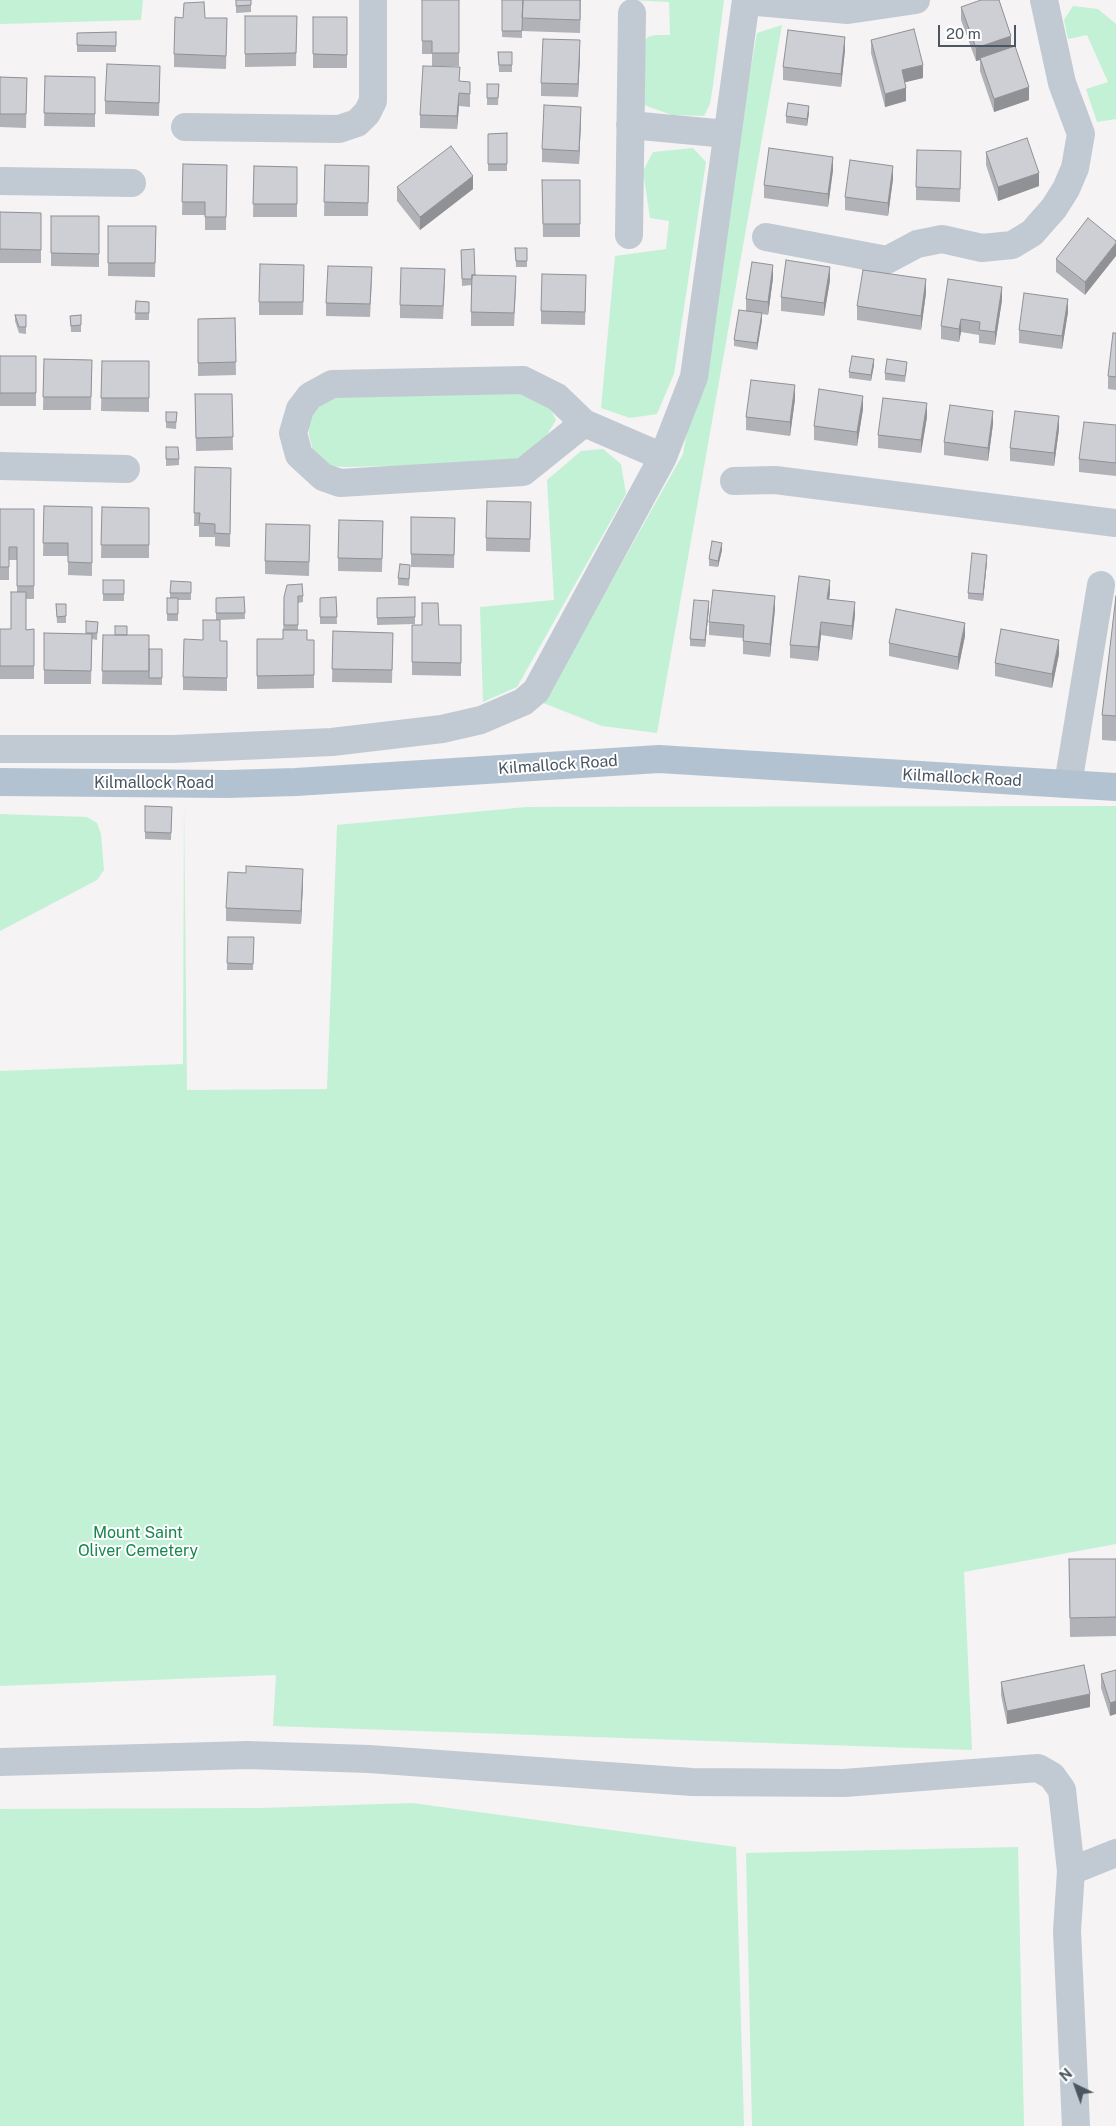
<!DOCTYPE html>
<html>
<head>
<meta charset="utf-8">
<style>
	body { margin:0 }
	#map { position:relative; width:1116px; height:2126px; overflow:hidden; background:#f5f3f3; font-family:"Public Sans",sans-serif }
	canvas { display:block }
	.north { position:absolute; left:1051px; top:2061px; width:50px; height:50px; -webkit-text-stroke:4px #fff; paint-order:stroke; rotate:318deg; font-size:14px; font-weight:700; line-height:20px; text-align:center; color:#4a5661 }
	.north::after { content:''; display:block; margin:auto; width:18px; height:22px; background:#4a5661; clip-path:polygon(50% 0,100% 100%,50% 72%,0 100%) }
	.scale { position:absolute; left:938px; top:25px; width:78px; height:22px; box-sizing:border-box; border:2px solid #4a5661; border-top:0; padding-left:6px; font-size:15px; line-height:18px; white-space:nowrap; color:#4a5661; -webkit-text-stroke:4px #fff; paint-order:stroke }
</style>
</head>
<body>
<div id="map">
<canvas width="1116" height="2126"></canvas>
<div class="north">N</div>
<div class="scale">20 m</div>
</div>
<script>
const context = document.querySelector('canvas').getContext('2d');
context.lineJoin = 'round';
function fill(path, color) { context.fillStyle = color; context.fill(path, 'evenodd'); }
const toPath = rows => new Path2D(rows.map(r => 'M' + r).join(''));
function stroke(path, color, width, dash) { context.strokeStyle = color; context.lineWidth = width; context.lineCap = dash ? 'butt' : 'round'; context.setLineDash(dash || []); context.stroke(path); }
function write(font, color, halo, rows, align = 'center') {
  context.font = font + ' "Public Sans",sans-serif'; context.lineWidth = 4; context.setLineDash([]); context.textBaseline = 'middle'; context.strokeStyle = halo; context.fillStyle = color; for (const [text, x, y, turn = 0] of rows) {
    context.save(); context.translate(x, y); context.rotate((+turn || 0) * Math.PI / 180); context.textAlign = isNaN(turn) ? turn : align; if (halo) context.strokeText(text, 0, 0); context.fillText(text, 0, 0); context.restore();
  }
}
fill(toPath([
	[0,0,143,0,141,20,0,24],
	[630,0,724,0,713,85,710,104,704,116,672,115,644,105,644,41,648,37,655,35,670,35,669,2],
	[1073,6,1098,9,1116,24,1116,119,1097,122,1086,89,1108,82,1087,35,1068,39,1064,20],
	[782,25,657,733,602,726,543,703,683,454,757,33],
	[693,148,706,162,674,374,657,414,630,418,601,408,615,256,666,249,669,221,650,218,643,171,653,152],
	[527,391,549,406,556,420,539,448,517,463,346,467,326,466,313,450,309,435,308,419,329,397],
	[603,449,621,464,626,494,517,687,483,702,480,607,554,600,547,480,581,451],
	[184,803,187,1090,327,1089,337,825,526,807,1116,806,1116,1544,964,1572,972,1750,273,1726,276,1675,0,1686,0,1071,183,1064],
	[0,814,87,817,97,823,101,834,104,870,97,880,0,931],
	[412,1803,736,1847,744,2126,0,2126,0,1809,260,1808],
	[1018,1847,1024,2126,752,2126,746,1853]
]), '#c3f1d5');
stroke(toPath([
	[746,1,848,10,916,0],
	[630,125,727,134],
	[185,127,339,129,357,123,367,113,373,101,373,0],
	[0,181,132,183],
	[629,235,632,13],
	[766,237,887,260,917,244,942,239,982,248,1012,245,1032,233,1054,208,1066,189,1075,168,1081,134,1062,83,1044,0],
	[584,423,523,472,340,483,323,477,299,455,293,433,300,409,310,396,332,384,523,380,557,397,584,423,663,457],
	[0,466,126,469],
	[734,481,775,480,1116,523],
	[0,749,174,749,332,742,442,729,481,720,523,702,536,691,663,457,694,377,746,0],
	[1068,784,1101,585],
	[0,1762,247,1755,369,1759,692,1782,844,1783,1038,1768,1052,1776,1062,1790,1071,1871,1067,1931,1076,2126],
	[1071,1871,1116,1853]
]), '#c1cad2', 28);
stroke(toPath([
	[0,782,227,784,296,782,659,759,1116,787]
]), '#b3c2d1', 28);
fill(toPath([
	[236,0,251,0,251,12,236,13],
	[422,0,459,0,459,66,432,66,432,54,422,54],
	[502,0,581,0,580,33,522,31,522,38,502,37],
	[961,7,1011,47,1029,100,994,112,980,71,980,60,976,61,961,20],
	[245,16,297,16,296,66,245,67],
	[313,17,347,17,347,68,313,68],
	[183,18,227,18,226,69,174,67,174,54],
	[116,32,116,52,77,52,77,33],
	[871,40,923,78,905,82,906,101,885,107,871,53],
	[845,50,841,87,783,80,783,67],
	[498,52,512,52,512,72,499,72],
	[580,54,578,97,541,96,541,83],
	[45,76,95,77,95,127,44,126],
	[0,77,27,78,26,128,0,127],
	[160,79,159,116,105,114,105,101],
	[470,82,470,107,459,106,457,129,420,128,420,115],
	[487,84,499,84,498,105,487,105],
	[809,113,807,126,786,123,786,116],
	[581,120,579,164,542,162,542,149],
	[507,133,507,171,488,171,488,134],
	[986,152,1039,186,998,201,986,165],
	[183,164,227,165,226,230,205,230,205,215,182,215],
	[961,164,960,202,916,200,916,187],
	[325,165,369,166,368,216,324,216],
	[254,166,297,167,297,217,253,217],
	[833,170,828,207,764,198,764,185],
	[893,179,888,216,845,210,845,197],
	[542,180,580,180,580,237,543,237],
	[397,187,473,189,420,230,397,201],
	[0,212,41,213,41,263,0,263],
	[51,216,99,216,99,267,51,266],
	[1088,218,1085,295,1056,272,1056,259],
	[108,226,156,226,155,277,108,276],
	[515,248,527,248,527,267,516,267],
	[461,250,475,275,516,289,514,326,471,326,471,285,462,286],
	[304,278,303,315,259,315,259,302],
	[773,278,768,315,762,314,762,320,757,350,734,346,734,340,746,311,746,299],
	[372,280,370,317,326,316,326,303],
	[830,280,824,316,781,311,781,297],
	[445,282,443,319,400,318,400,305],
	[586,288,585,325,541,324,541,311],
	[926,293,921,330,857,320,857,306],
	[1002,300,995,345,979,343,979,335,961,332,959,342,941,339,941,326],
	[136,301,149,302,149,320,135,320],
	[1068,312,1062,349,1019,343,1019,330],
	[15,315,26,315,26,334,19,333,15,321],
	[81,315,81,332,71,332,70,316],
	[235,318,236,375,198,376,198,319],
	[1116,333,1116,390,1108,389,1108,376],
	[0,356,36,356,36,406,0,406],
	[44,359,92,360,91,410,43,410],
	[102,361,149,361,149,412,101,411],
	[874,365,871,381,849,378,849,372],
	[907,368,905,382,885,380,885,373],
	[195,394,232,394,233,450,196,451],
	[795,399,790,436,746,430,746,417],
	[863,409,857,446,814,440,814,426],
	[166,412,177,412,176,429,166,428],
	[927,417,921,453,878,448,878,435],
	[993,424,988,461,944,455,944,442],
	[1116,425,1116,476,1079,472,1079,459],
	[1059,429,1054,466,1010,461,1010,448],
	[166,447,179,459,179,465,166,466],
	[195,467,231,468,230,547,215,546,215,537,199,537,199,526,194,526],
	[44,506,92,507,92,576,68,575,68,556,43,556],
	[102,507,149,508,149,558,101,558],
	[0,509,34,509,34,599,26,599,26,630,34,629,34,679,0,679,0,629,11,629,17,592,17,560,9,560,9,580,0,580],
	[531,515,530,552,486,551,486,538],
	[411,517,455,518,454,568,411,567],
	[383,521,382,572,338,571,338,558],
	[310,525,309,576,265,574,265,561],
	[722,550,718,567,709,566,709,559],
	[987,562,983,601,968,599,968,593],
	[410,572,409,586,398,585,398,578],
	[103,580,124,580,124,601,103,601],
	[191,582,191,600,178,600,178,621,167,621,167,598,170,598,170,593],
	[830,593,829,599,855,615,852,640,821,635,818,661,790,658,790,645],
	[303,596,303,602,298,603,298,630,307,640,314,640,314,688,257,689,257,639,283,639,284,597],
	[1116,596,1116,741,1102,740,1102,715],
	[244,597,245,619,220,620,220,641,227,641,227,691,183,690,183,677,203,640,216,620,216,598],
	[336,597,337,624,320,624,320,598],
	[415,597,415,624,377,625,377,598],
	[56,604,66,604,66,623,57,623],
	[709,608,705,647,690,646,690,639],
	[775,609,770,657,743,654,743,638,709,635,709,622],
	[86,621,98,622,97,640,92,639,91,684,44,684,44,633,86,634],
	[412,625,461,625,461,676,412,675],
	[333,631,393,633,392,683,332,682],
	[103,635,149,635,149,674,162,649,162,685,102,684],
	[965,636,958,670,889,656,889,643],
	[1059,654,1052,688,995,676,995,663],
	[145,806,172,807,171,840,145,839],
	[246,873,303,882,301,924,226,921,226,908],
	[228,937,254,937,253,970,227,970],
	[1069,1559,1116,1559,1116,1636,1070,1637],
	[1116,1670,1110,1716,1101,1688,1101,1674],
	[1001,1682,1090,1707,1007,1724,1001,1695]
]), '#b0b2b7');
fill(toPath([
	[1011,36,1011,49,980,58,980,60,976,61,976,48],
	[845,37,845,50,841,87,841,74],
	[580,40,580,54,578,97,578,84],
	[923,65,923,78,902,83,902,70],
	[1029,87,1029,100,994,112,994,99],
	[906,88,906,101,885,107,885,94],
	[459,93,459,106,457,129,457,116],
	[809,106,809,113,807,126,807,119],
	[581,107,581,120,579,164,579,151],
	[833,157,833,170,828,207,828,194],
	[893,166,893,179,888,216,888,203],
	[1039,173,1039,186,998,201,998,187],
	[473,176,473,189,420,230,420,217],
	[1116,243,1116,256,1085,295,1085,282],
	[773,265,773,278,768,315,768,302],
	[830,267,830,280,824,316,824,303],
	[926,279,926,293,921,330,921,316],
	[1002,287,1002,300,995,345,995,332],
	[1068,299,1068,312,1062,349,1062,336],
	[762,313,762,320,757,350,757,343],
	[961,319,961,332,959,342,959,329],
	[874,359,874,365,871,381,871,375],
	[795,385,795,399,790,436,790,422],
	[863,396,863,409,857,446,857,432],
	[927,403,927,417,921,453,921,440],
	[993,411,993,424,988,461,988,448],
	[1059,416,1059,429,1054,466,1054,453],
	[722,543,722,550,718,567,718,561],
	[987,555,987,562,983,601,983,594],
	[830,580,830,593,827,612,827,599],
	[775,596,775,609,770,657,770,644],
	[709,601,709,608,705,647,705,640],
	[855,602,855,615,852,640,852,626],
	[821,622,821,635,818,661,818,647],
	[965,623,965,636,958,670,958,657],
	[1059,640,1059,654,1052,688,1052,674],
	[303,869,303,882,301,924,301,911],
	[1090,1694,1090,1707,1007,1724,1007,1711],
	[1116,1701,1116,1714,1110,1716,1110,1703]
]), '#909195');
const building = toPath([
	[236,0,251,0,251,5,236,6,236,0],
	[422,0,459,0,459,53,432,53,432,41,422,41,422,0],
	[502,0,523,0,522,31,502,31,502,0],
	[523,0,580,0,580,20,522,18,523,0],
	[981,0,999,0,1011,36,976,48,961,7,981,0],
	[204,2,205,18,227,18,226,56,174,54,175,17,183,18,184,3,204,2],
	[245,16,297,16,296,53,245,54,245,16],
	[313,17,347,17,347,55,313,54,313,17],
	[914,29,923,65,902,70,906,88,885,94,871,40,914,29],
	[788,30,845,37,841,74,783,67,788,30],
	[116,32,116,46,77,45,77,33,116,32],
	[543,39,580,40,578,84,541,83,543,39],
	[1015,46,1029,87,994,99,980,58,1015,46],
	[498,52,512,52,512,65,499,65,498,52],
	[107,64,160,66,159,103,105,101,107,64],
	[423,66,460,67,459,81,470,82,470,94,459,93,457,116,420,115,423,66],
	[45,76,95,77,95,114,44,113,45,76],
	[0,77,27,78,26,114,0,114,0,77],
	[487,84,499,84,498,98,487,98,487,84],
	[788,103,809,106,807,119,786,116,788,103],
	[544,105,581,107,579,151,542,149,544,105],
	[507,133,507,164,488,164,488,134,507,133],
	[1027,138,1039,173,998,187,986,152,1027,138],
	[451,146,473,176,420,217,397,187,451,146],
	[769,148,833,157,828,194,764,185,769,148],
	[917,150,961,151,960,189,916,187,917,150],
	[850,160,893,166,888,203,845,197,850,160],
	[183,164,227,165,226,217,205,217,205,202,182,202,183,164],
	[325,165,369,166,368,203,324,202,325,165],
	[254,166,297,167,297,204,253,204,254,166],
	[542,180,580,180,580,224,543,224,542,180],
	[0,212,41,213,41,250,0,249,0,212],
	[51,216,99,216,99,254,51,253,51,216],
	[1088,218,1116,241,1116,243,1085,282,1056,259,1088,218],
	[108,226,156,226,155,263,108,263,108,226],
	[515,248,527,248,527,261,516,261,515,248],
	[474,249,475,275,472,275,472,279,462,279,461,250,474,249],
	[786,260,830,267,824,303,781,297,786,260],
	[752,262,773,265,768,302,746,299,752,262],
	[260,264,304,265,303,302,259,302,260,264],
	[328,266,372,267,370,304,326,303,328,266],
	[401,268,445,269,443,306,400,305,401,268],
	[863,270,926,279,921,316,857,306,863,270],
	[542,274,586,275,585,312,541,311,542,274],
	[472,275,516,276,514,313,471,312,472,275],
	[948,279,1002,287,995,332,979,330,980,322,961,319,959,329,941,326,948,279],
	[1024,293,1068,299,1062,336,1019,330,1024,293],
	[136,301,149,302,149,313,135,313,136,301],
	[739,310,762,313,757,343,734,340,739,310],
	[15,315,26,315,26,327,19,327,15,315],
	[81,315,81,325,71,326,70,316,81,315],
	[235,318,236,362,198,363,198,319,235,318],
	[1113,333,1116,333,1116,377,1108,376,1113,333],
	[0,356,36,356,36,393,0,393,0,356],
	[852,356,874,359,871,375,849,372,852,356],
	[44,359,92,360,91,397,43,397,44,359],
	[887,359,907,362,905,376,885,373,887,359],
	[102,361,149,361,149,398,101,398,102,361],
	[751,380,795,385,790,422,746,417,751,380],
	[819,389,863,396,857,432,814,426,819,389],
	[195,394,232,394,233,437,196,438,195,394],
	[883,398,927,403,921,440,878,435,883,398],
	[950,405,993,411,988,448,944,442,950,405],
	[1015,411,1059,416,1054,453,1010,448,1015,411],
	[166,412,177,412,176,422,166,422,166,412],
	[1084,422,1116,425,1116,463,1079,459,1084,422],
	[166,447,178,447,179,459,166,459,166,447],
	[195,467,231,468,230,534,215,533,215,524,199,523,200,513,194,513,195,467],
	[487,501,531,502,530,539,486,538,487,501],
	[44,506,92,507,92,563,68,562,68,543,43,543,44,506],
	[102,507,149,508,149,545,101,545,102,507],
	[0,509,34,509,34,586,17,586,17,547,9,547,9,567,0,567,0,509],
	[411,517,455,518,454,555,411,554,411,517],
	[339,520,383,521,382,559,338,558,339,520],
	[266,524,310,525,309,562,265,561,266,524],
	[712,541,722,543,718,561,709,559,712,541],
	[972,553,987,555,983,594,968,593,972,553],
	[400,564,410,565,409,579,398,578,400,564],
	[799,576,830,580,827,599,855,602,852,626,821,622,818,647,790,645,799,576],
	[103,580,124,580,124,594,103,594,103,580],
	[171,581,191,582,191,593,170,593,171,581],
	[302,584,303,596,298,596,298,625,284,625,284,597,287,585,302,584],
	[713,590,775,596,770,644,743,641,744,625,709,622,713,590],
	[11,592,26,592,26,630,34,629,34,666,0,666,0,629,11,629,11,592],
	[1116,596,1116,716,1102,715,1116,596],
	[244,597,245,613,216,613,216,598,244,597],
	[336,597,337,617,320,617,320,598,336,597],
	[415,597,415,617,377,618,377,598,415,597],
	[167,598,178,598,178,614,167,614,167,598],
	[694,600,709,601,705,640,690,639,694,600],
	[422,603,438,603,439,625,461,625,461,663,412,662,412,625,422,625,422,603],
	[56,604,66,604,66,616,57,617,56,604],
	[896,609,965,623,958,657,889,643,896,609],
	[203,620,220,620,220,641,227,641,227,678,183,677,184,639,203,640,203,620],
	[86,621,98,622,97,633,86,633,86,621],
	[115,626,127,626,127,635,115,635,115,626],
	[1001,629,1059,640,1052,674,995,663,1001,629],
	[283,630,307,630,307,640,314,640,314,675,257,676,257,639,283,639,283,630],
	[333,631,393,633,392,670,332,669,333,631],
	[44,633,92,634,91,671,44,670,44,633],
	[103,635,149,635,149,671,102,671,103,635],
	[149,649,162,649,162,678,149,678,149,649],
	[145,806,172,807,171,833,145,832,145,806],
	[246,866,303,869,301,911,226,908,228,872,246,873,246,866],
	[228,937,254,937,253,964,227,963,228,937],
	[1069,1559,1116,1559,1116,1617,1070,1618,1069,1559],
	[1084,1665,1090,1694,1007,1711,1001,1682,1084,1665],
	[1116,1670,1116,1701,1110,1703,1101,1674,1116,1670]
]);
fill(building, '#cdcfd5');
stroke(building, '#909195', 1);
write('16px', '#4a5661', '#fff', [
	["Kilmallock Road",558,765,-4],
	["Kilmallock Road",962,778,3],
	["Kilmallock Road",154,783]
]);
write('16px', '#17864f', '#fff', [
	["Mount Saint",138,1533],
	["Oliver Cemetery",138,1551]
]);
</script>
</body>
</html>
